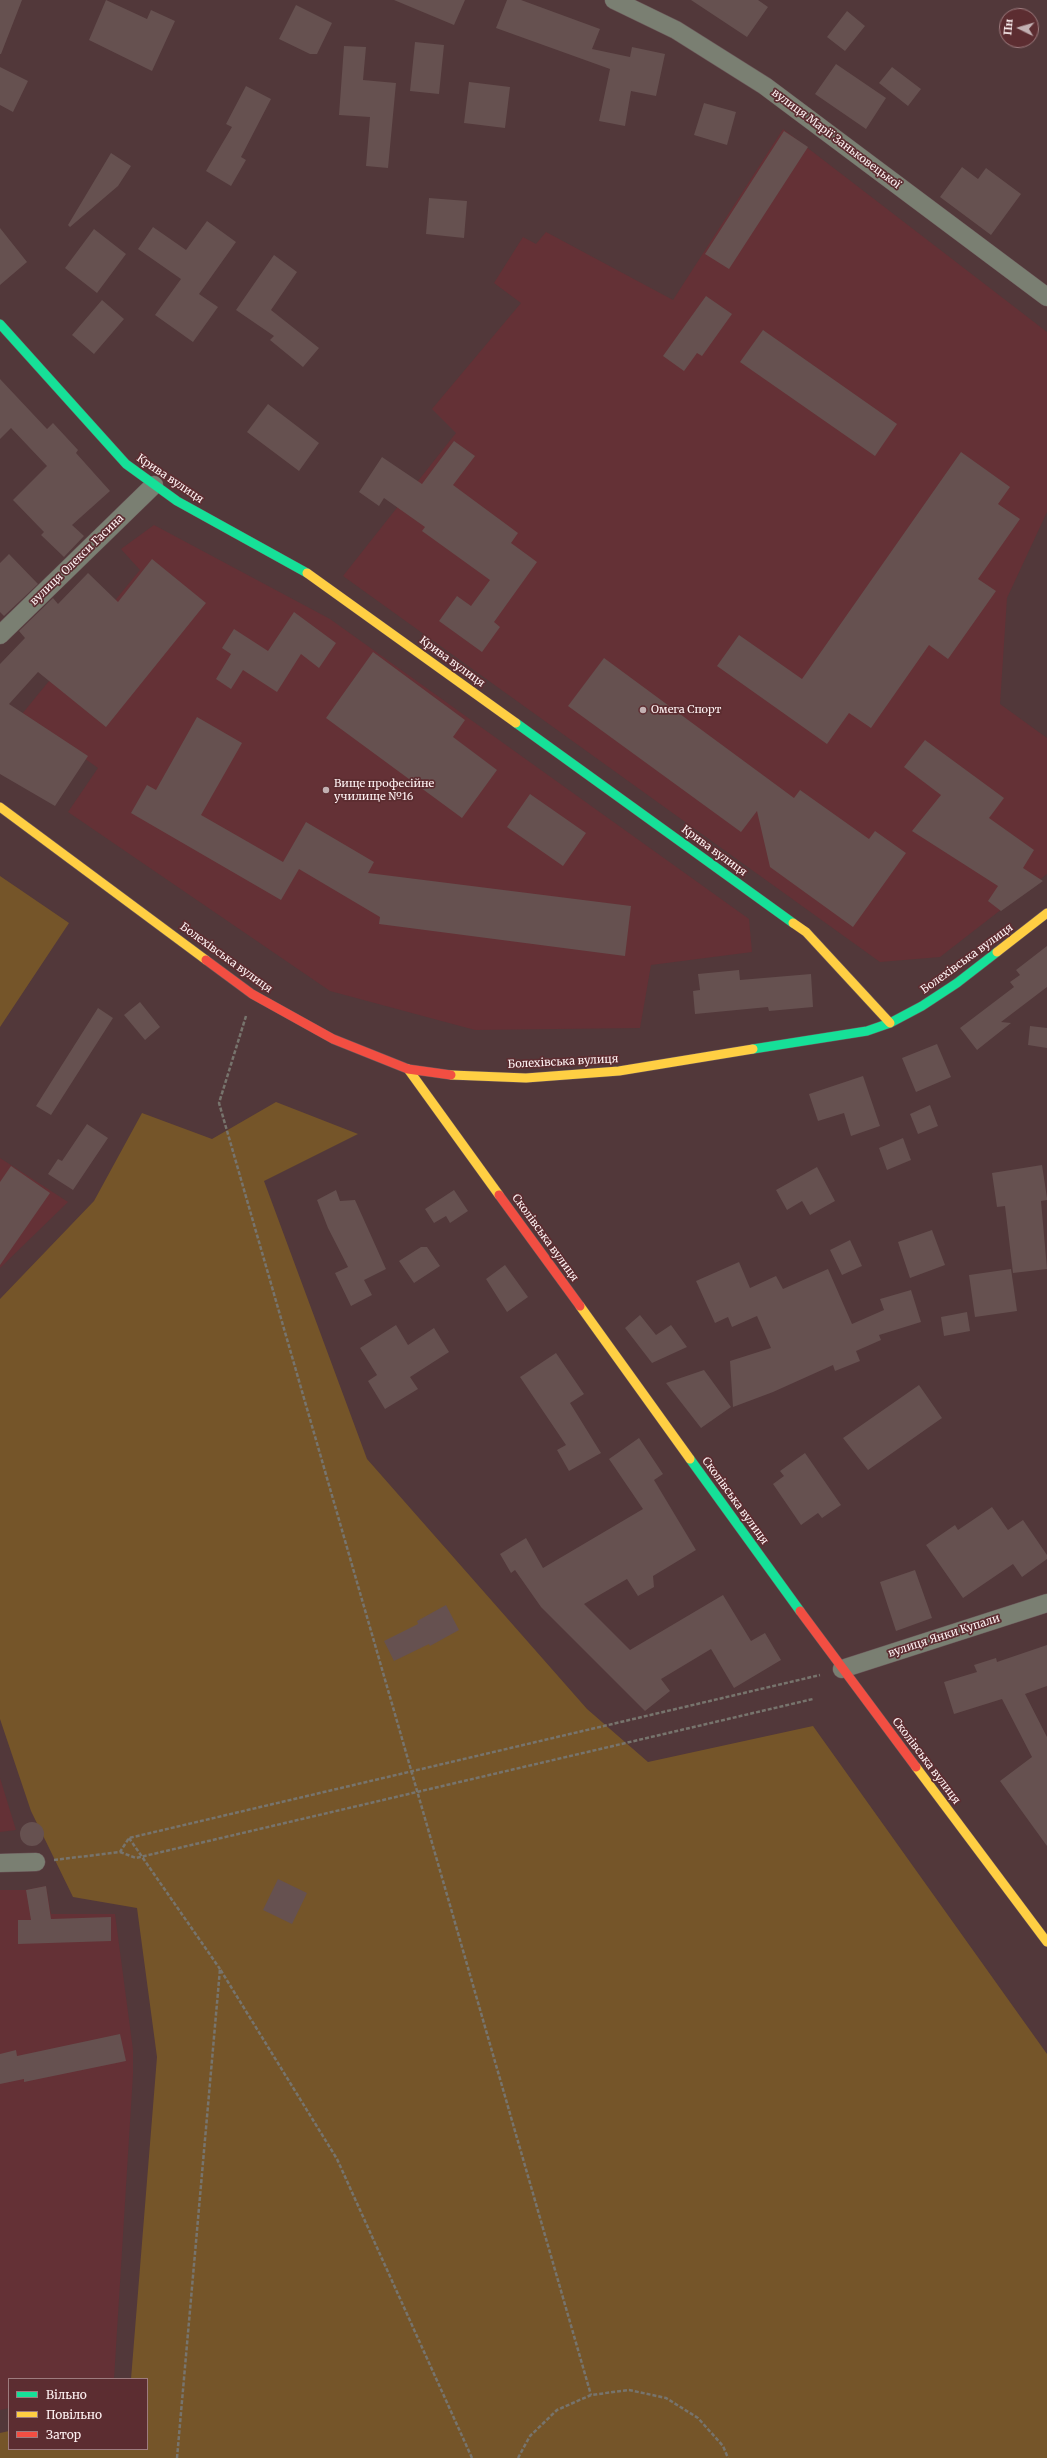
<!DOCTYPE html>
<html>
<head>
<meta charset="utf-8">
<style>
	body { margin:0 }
	#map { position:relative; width:1047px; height:2458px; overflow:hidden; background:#52383a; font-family:Merriweather,serif }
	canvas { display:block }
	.legend { position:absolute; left:8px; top:2378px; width:140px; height:72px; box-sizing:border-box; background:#5c2d31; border:1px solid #9d7b7e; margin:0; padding:5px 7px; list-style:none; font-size:12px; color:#fef1f2 }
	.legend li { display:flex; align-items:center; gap:8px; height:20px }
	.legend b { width:20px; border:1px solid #9d7b7e }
	.north { position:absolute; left:999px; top:8px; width:40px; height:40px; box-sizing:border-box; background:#5c2d31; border:1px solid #9d7b7e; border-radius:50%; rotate:275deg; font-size:11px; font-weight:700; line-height:16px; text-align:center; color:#fef1f2 }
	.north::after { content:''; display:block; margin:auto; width:14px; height:18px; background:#c2b0b2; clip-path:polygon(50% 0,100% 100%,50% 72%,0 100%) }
</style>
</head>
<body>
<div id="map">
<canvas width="1047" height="2458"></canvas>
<ul class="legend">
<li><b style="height:5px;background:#16e098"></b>Вільно</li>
<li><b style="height:5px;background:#ffcf43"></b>Повільно</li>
<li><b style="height:5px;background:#f24e42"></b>Затор</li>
</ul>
<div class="north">Пн</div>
</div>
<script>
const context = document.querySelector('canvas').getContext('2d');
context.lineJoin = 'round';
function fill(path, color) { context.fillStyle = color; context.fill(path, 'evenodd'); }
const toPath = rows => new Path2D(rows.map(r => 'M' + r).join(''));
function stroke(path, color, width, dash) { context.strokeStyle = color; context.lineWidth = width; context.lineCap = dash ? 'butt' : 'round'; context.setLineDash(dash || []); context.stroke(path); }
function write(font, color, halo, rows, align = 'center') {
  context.font = font + ' Merriweather,serif'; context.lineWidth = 3.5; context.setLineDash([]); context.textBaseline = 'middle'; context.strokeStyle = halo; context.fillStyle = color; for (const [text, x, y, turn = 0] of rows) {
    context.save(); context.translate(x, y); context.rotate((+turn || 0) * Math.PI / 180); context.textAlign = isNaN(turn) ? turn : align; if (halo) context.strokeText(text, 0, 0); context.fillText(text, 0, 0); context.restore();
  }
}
fill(toPath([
	[783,129,1047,332,1047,512,1007,598,1000,704,1047,738,1047,874,940,957,880,962,343,576,456,433,432,409,521,303,494,283,523,237,536,244,546,232,673,300],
	[154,525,330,619,749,919,752,952,651,965,640,1028,475,1030,330,991,68,812,98,768,22,714,140,570,121,549],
	[0,1158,68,1202,0,1268],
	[0,1778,16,1830,0,1832],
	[46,1886,51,1914,115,1914,133,2050,133,2074,114,2379,9,2379,9,2408,0,2410,0,1890,26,1890]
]), '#643136');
fill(toPath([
	[0,876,69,923,0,1027],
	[276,1102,358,1134,264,1181,367,1459,587,1709,648,1762,813,1726,1047,2054,1047,2458,0,2458,0,2433,9,2431,9,2449,147,2449,147,2379,131,2379,157,2057,137,1908,73,1897,31,1811,0,1719,0,1299,94,1201,142,1113,212,1139]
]), '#755529');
fill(toPath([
	[0,0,22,0,1,54,0,54],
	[106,0,147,19,151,10,175,21,152,71,89,40],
	[394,0,465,0,454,25],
	[507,0,521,0,600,29,592,49,630,57,632,47,665,54,656,96,631,91,625,126,599,121,610,69,496,28],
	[691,0,758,0,768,7,747,37],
	[296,5,332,23,317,54,310,54,279,39],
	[847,11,865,26,845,51,827,37],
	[415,42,444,45,439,94,410,91],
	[344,46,366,47,363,80,396,83,388,168,366,166,370,117,339,115],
	[836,64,886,98,866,129,815,94],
	[0,67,28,81,13,112,0,105],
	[892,67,921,89,908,106,879,83],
	[469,82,510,87,505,128,464,123],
	[246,86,271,99,241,157,246,160,231,186,206,171,232,127,226,124],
	[704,103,736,112,727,145,694,135],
	[784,131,808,147,729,269,705,254],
	[111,153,131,166,118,186,70,227,68,225],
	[962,167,978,179,986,168,1021,194,991,235,940,197],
	[429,198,467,201,464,238,426,234],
	[207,221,236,242,199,294,218,307,193,342,155,315,181,279,138,249,153,227,186,250],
	[0,228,27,262,0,285],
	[94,229,126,254,97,293,65,268],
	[274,255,297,272,271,310,319,348,303,367,270,340,274,336,236,310],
	[706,296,732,314,702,356,697,353,684,371,663,356],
	[102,300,124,319,94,354,72,335],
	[763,330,897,424,875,456,740,362],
	[0,379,47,429,53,423,78,450,76,453,110,491,72,525,84,536,64,557,41,535,44,532,13,500,47,466,11,428,0,439],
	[268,404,319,443,299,471,247,432],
	[454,441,475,456,453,485,518,533,511,543,537,562,494,622,500,627,482,652,439,621,457,596,471,606,490,580,422,531,425,527,384,498,379,506,359,492,382,457,422,484],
	[961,452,1010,487,998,504,1020,519,978,579,996,591,948,659,929,645,871,728,849,713,827,744,717,666,739,635,802,679],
	[9,554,38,584,4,616,0,612,0,563],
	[152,559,206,603,106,727,38,672,9,704,88,756,55,806,0,774,0,664,25,638,19,631,53,598,58,604,88,573,118,602],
	[294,612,336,643,319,668,301,654,277,692,243,670,231,689,216,679,231,654,222,648,234,629,268,651],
	[373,652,465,720,453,737,497,770,462,818,326,718],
	[604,658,794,798,800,790,869,839,875,831,906,853,853,927,770,867,757,811,741,832,568,706],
	[197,717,242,743,201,815,283,862,306,822,374,862,368,873,631,906,625,956,379,924,380,917,299,869,281,900,131,813,147,785,156,790],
	[925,740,1004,798,989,818,1034,850,1023,868,1043,881,1001,911,988,901,998,886,912,831,941,795,904,767],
	[530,794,586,833,563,866,507,827],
	[1047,946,1047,987,1001,1022,1011,1023,977,1050,960,1028,1014,987,1010,982,1020,975,1016,970],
	[739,970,740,980,811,974,813,1007,769,1011,768,1007,695,1014,693,991,700,990,698,974],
	[140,1002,160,1027,145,1040,124,1015],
	[98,1008,113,1018,51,1115,36,1106],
	[1030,1026,1047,1028,1047,1048,1028,1045],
	[937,1044,951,1077,916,1092,902,1058],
	[863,1076,880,1126,851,1136,844,1113,818,1121,809,1094],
	[930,1105,938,1126,918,1134,910,1114],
	[87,1124,108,1138,73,1190,48,1174,58,1159,62,1161],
	[903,1138,911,1160,887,1170,879,1148],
	[1042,1165,1047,1198,1047,1200,1041,1201,1047,1269,1013,1273,1005,1206,997,1207,992,1173],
	[11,1166,50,1193,0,1265,0,1182],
	[817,1167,835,1201,810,1215,802,1201,787,1210,776,1190],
	[336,1190,340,1201,355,1200,386,1269,364,1280,372,1295,351,1306,335,1273,348,1267,328,1228,317,1200],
	[454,1190,468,1211,450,1223,446,1216,434,1223,425,1209],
	[932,1230,945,1265,910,1278,898,1242],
	[850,1240,862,1266,842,1275,830,1250],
	[421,1247,427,1247,440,1266,414,1283,399,1261],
	[739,1262,750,1288,776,1276,783,1289,828,1269,852,1324,884,1310,880,1299,911,1290,921,1322,879,1335,881,1340,856,1351,860,1361,835,1371,833,1365,773,1392,733,1407,730,1361,771,1348,757,1316,732,1327,728,1317,715,1323,696,1281],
	[505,1265,528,1297,507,1312,486,1279],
	[1011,1269,1017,1311,975,1317,969,1275],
	[967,1312,970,1331,944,1336,941,1317],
	[640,1315,656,1335,671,1325,687,1347,652,1363,625,1328],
	[396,1325,408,1345,434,1328,449,1352,410,1377,418,1389,385,1409,368,1381,377,1375,360,1348],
	[556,1353,584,1394,570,1403,601,1453,569,1471,557,1450,566,1445,520,1377],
	[704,1370,731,1407,701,1428,666,1383],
	[919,1385,942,1418,868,1470,843,1438],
	[639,1438,663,1474,654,1480,696,1550,653,1576,654,1587,638,1596,627,1579,584,1604,630,1650,723,1595,751,1641,765,1633,781,1660,734,1688,711,1649,661,1679,670,1691,645,1711,541,1607,515,1570,511,1573,500,1554,526,1538,543,1568,643,1509,609,1459],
	[805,1453,841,1505,822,1518,818,1513,801,1525,773,1484,784,1476,780,1471],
	[992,1507,1008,1530,1023,1520,1047,1555,1047,1559,1022,1577,1013,1564,963,1598,926,1545,955,1525,958,1530],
	[915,1570,932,1618,896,1631,880,1582],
	[446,1605,459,1630,430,1646,429,1644,394,1661,384,1641,418,1624,417,1621],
	[1047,1645,1047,1686,1025,1694,1047,1737,1047,1846,1000,1781,1032,1757,1002,1699,954,1714,944,1682,977,1672,974,1665,996,1658,997,1662],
	'20 1834a12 12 0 1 1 24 0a12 12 0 1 1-24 0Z',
	[278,1879,307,1893,292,1924,263,1910],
	[46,1886,51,1919,111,1917,111,1941,18,1944,18,1920,31,1920,26,1890],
	[120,2034,126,2061,24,2082,24,2079,0,2084,0,2054,16,2050,17,2056]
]), '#665150');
const street = toPath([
	[614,0,676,30,765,86,1047,297],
	[0,635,154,485],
	[842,1669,1047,1603],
	[0,1863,36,1862]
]);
const fast = toPath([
	[0,324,126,464,177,501,307,573],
	[516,723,793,923],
	[753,1049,867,1031,890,1023,922,1006,957,983,997,952],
	[690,1459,800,1611]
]);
const slow = toPath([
	[307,573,516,723],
	[0,807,206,960],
	[793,923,806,932,890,1023],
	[997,952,1047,913],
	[408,1069,499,1195],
	[451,1075,526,1078,619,1071,753,1049],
	[580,1306,690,1459],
	[916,1767,1047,1942]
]);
const jam = toPath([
	[206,960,252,994,333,1039,408,1069,451,1075],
	[499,1195,580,1306],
	[800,1611,916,1767]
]);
stroke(street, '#6b5759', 19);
stroke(fast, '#6b5759', 10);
stroke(slow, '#6b5759', 10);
stroke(jam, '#6b5759', 10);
stroke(toPath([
	[246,1016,219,1103,591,2395],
	[129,1838,220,1969],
	[120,1852,136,1858,813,1699],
	[54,1860,120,1852,129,1838,820,1675],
	[177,2458,220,1969,337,2159,472,2458],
	[518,2458,530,2436,557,2410,591,2395,629,2390,666,2398,698,2418,723,2446,728,2458]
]), '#77746d', 2.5, [4, 2]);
stroke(street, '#7a7f72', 18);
stroke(fast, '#16e098', 9);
stroke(slow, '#ffcf43', 9);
stroke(jam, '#f24e42', 9);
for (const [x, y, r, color] of [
	[643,710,4,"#c2b0b2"],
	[326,790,4,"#c2b0b2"]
]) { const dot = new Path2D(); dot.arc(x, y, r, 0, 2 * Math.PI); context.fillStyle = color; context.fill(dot); stroke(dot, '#5c2d31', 1.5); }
write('11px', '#fef1f2', '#5c2d31', [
	["вулиця Марії Заньковецької",836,139,37],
	["Крива вулиця",170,479,34],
	["вулиця Олекси Гасина",77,560,-44],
	["Крива вулиця",452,662,36],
	["Крива вулиця",714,851,36],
	["Болехівська вулиця",226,958,36],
	["Болехівська вулиця",967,959,-36],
	["Болехівська вулиця",563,1062,-3],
	["Сколівська вулиця",545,1238,54],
	["Сколівська вулиця",735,1501,54],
	["вулиця Янки Купали",944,1636,-18],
	["Сколівська вулиця",926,1761,53]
]);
write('11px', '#fef1f2', '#5c2d31', [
	["Омега Спорт",651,710],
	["Вище професійне",334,784],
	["училище №16",334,797]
], 'left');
</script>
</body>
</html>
